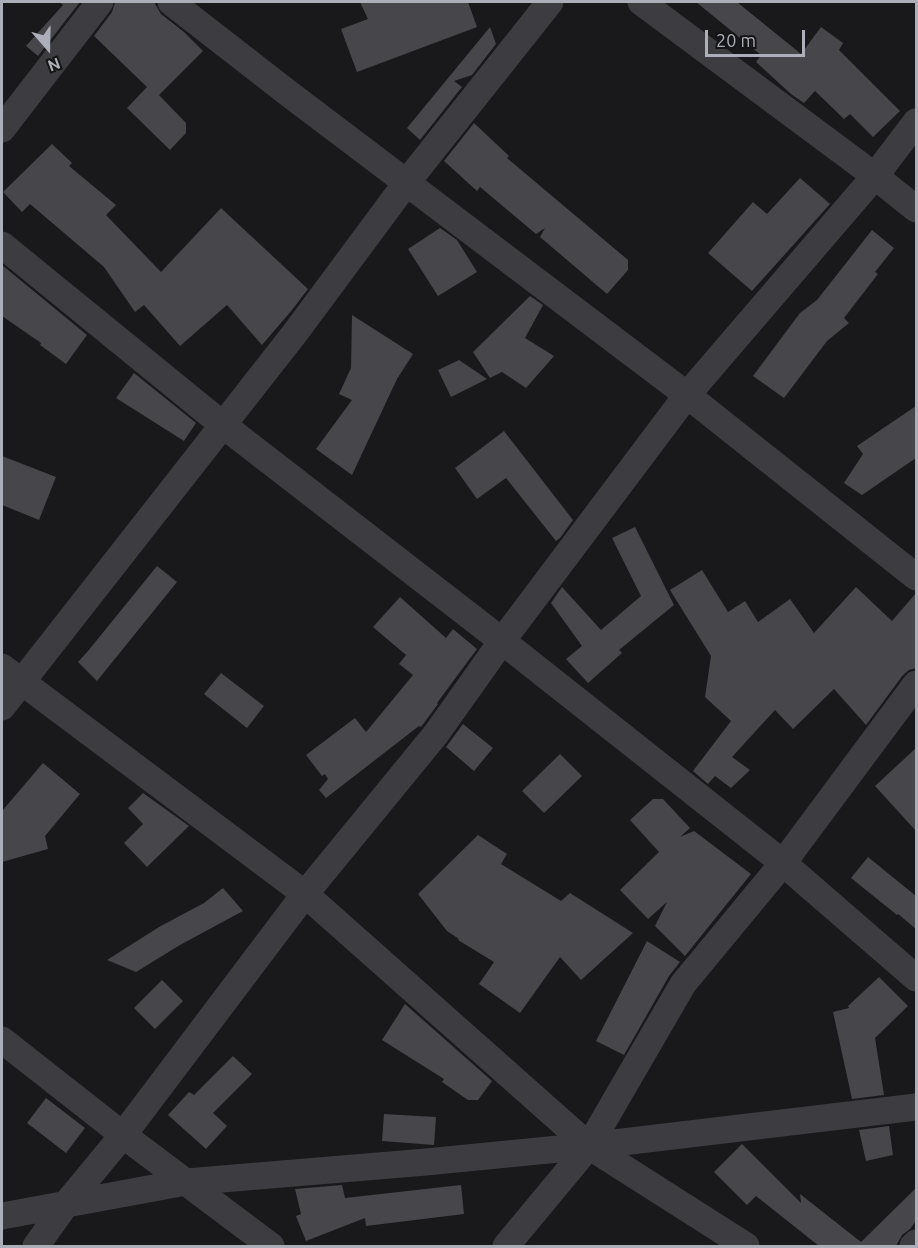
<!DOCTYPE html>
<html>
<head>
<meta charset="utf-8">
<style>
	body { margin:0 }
	#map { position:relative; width:918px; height:1248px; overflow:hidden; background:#19191b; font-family:Ubuntu,sans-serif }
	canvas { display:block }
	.frame { position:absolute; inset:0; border:3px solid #acaeb9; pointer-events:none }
	.north { position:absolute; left:18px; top:18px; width:60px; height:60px; -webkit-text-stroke:4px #141416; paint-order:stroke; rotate:160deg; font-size:16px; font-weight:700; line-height:24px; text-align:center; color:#acaeb9 }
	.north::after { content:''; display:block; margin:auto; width:21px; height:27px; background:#acaeb9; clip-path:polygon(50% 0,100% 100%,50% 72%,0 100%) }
	.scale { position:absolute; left:705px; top:30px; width:100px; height:27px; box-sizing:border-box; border:3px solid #acaeb9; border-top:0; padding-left:8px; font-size:18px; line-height:21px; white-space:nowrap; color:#acaeb9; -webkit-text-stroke:4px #141416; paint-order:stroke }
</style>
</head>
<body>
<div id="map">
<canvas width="918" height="1248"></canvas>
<div class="frame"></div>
<div class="north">N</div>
<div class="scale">20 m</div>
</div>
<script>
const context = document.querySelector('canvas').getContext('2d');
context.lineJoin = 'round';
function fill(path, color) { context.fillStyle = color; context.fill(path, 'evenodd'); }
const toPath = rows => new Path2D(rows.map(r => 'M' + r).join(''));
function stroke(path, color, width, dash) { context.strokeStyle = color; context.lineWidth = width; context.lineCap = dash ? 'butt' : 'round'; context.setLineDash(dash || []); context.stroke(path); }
fill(toPath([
	[59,2,80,2,38,56,26,46,63,5],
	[115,2,154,2,161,14,184,32,203,51,159,95,186,123,186,133,170,150,127,108,147,87,94,36,112,12],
	[360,2,468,2,477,27,357,72,341,29,368,19],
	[696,2,737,2,801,54,821,27,843,43,839,50,900,111,873,137,850,114,844,119,815,91,804,103,791,94,756,62,761,55],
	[490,27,496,44,472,75,454,81,462,87,420,140,407,128],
	[474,123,509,156,507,158,628,260,628,270,607,294,540,237,545,228,536,234,480,187,477,191,444,161],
	[52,144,72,163,69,166,116,205,106,215,161,272,221,208,308,289,292,310,262,345,227,305,180,346,144,305,135,312,104,267,30,204,22,212,3,192],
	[800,178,830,204,752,291,708,253,753,202,767,214],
	[440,228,457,240,477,272,438,296,408,249],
	[872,230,894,248,875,272,878,274,844,318,849,323,827,341,784,398,753,376,800,313,817,300],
	[2,265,87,335,66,364,40,345,41,343,2,316],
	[530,296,543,305,525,338,554,356,526,388,502,372,490,378,473,352],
	[352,315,413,354,397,379,352,475,316,449,352,400,339,394,351,368],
	[459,360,487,379,451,397,438,370],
	[134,373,196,423,184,441,116,398],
	[916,406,916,458,862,495,844,483,863,454,857,446],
	[504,431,573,520,560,538,556,541,506,478,477,499,455,468],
	[2,456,56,477,39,520,2,505],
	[635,527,674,605,619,650,622,653,588,683,566,659,582,646,551,603,562,587,601,630,641,596,612,538],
	[157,566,177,582,97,681,78,662,88,651],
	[702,570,728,612,745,601,758,622,790,599,814,633,856,587,892,621,916,593,916,668,909,670,903,675,866,725,834,689,793,729,775,710,732,757,750,770,731,788,715,776,708,784,693,771,731,721,705,697,711,656,670,590],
	[400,597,446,638,453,629,477,649,437,703,438,704,421,727,419,726,326,798,319,790,328,779,325,774,322,776,306,755,355,718,366,732,413,675,399,664,406,655,373,627],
	[221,673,264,706,247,728,204,694],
	[463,724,493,748,474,771,446,747],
	[916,748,916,831,875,786],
	[560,754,582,776,544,813,522,791],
	[43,763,80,794,45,836,48,849,2,862,2,811],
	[143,793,189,826,147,867,124,843,143,824,128,808],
	[653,799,663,799,690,828,680,837,694,831,751,874,685,956,655,926,667,902,648,919,620,890,659,852,630,820],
	[478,835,507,854,501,864,561,901,570,893,633,933,581,980,560,957,520,1013,479,984,494,962,458,940,459,939,447,931,418,894],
	[868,857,916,896,916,929,898,914,897,915,851,878],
	[223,888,243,911,180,945,136,972,107,960,159,927,204,903],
	[647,941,680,962,669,976,624,1055,596,1041],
	[879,977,908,1006,875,1038,884,1095,852,1099,833,1012,849,1008,848,1006],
	[162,980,183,1001,155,1029,134,1008],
	[405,1004,492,1081,478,1100,468,1100,442,1082,444,1079,382,1040],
	[233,1056,252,1074,213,1113,227,1126,206,1149,168,1115,189,1092,194,1095],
	[46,1098,85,1128,66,1153,27,1123],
	[384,1114,436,1117,434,1145,382,1141],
	[889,1126,893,1155,866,1161,859,1130],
	[742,1144,801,1203,800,1194,861,1242,916,1188,916,1221,910,1229,902,1235,896,1246,819,1246,756,1196,747,1205,714,1172],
	[342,1185,345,1198,461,1185,464,1214,366,1226,365,1218,306,1241,296,1216,301,1214,295,1189]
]), '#46464b');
stroke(toPath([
	[171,2,288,93,687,395,916,577],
	[641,2,875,176,916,209],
	[2,129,100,2],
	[2,245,223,425,502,641,783,863,916,978],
	[2,667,305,894,589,1146,746,1246],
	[2,707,295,333,407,182,550,2],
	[2,1040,123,1135,271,1246],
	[2,1216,186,1182,426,1162,589,1146,916,1107],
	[36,1246,66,1204,123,1135,305,894,436,734,502,641,687,395,875,176,916,122],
	[506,1246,589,1146,683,984,783,863,916,684],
	[913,1246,916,1243]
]), '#3c3c41', 27);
</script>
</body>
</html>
